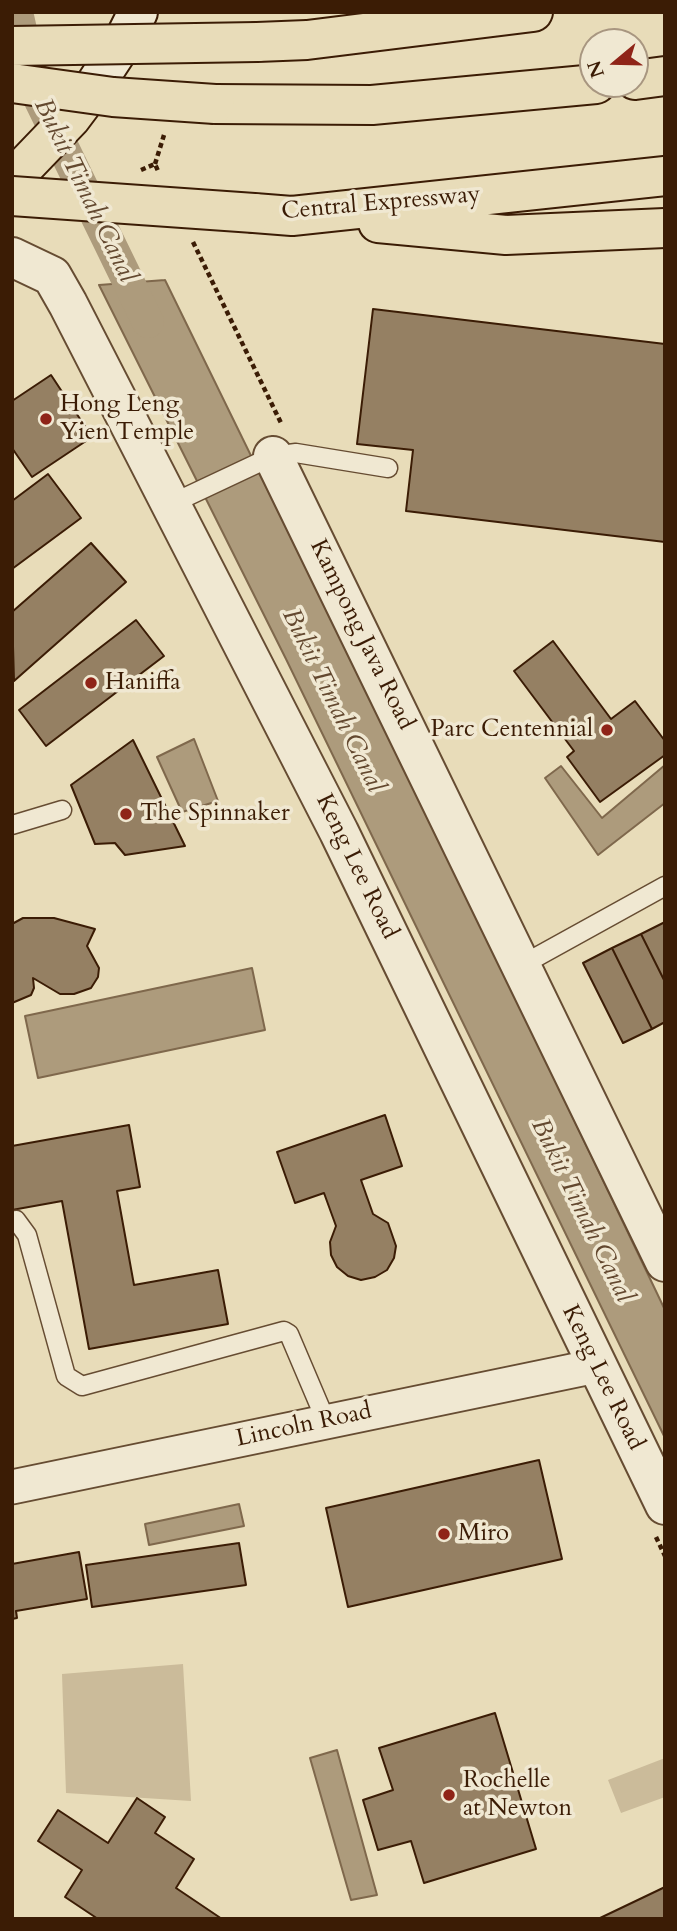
<!DOCTYPE html>
<html>
<head>
<meta charset="utf-8">
<style>
	body { margin:0 }
	#map { position:relative; width:677px; height:1931px; overflow:hidden; background:#e8dcb9; font-family:Cardo,serif }
	canvas { display:block }
	.frame { position:absolute; inset:0; border:14px solid #3b1c05; pointer-events:none }
	.north { position:absolute; left:579px; top:28px; width:70px; height:70px; box-sizing:border-box; background:#f0e8d2; border:2px solid #a89680; border-radius:50%; rotate:251deg; font-size:19px; font-weight:700; line-height:28px; text-align:center; color:#3b1c05 }
	.north::after { content:''; display:block; margin:auto; width:24px; height:32px; background:#8f2418; clip-path:polygon(50% 0,100% 100%,50% 72%,0 100%) }
</style>
</head>
<body>
<div id="map">
<canvas width="677" height="1931"></canvas>
<div class="frame"></div>
<div class="north">N</div>
</div>
<script>
const context = document.querySelector('canvas').getContext('2d');
context.lineJoin = 'round';
function fill(path, color) { context.fillStyle = color; context.fill(path, 'evenodd'); }
const toPath = rows => new Path2D(rows.map(r => 'M' + r).join(''));
function stroke(path, color, width, dash) { context.strokeStyle = color; context.lineWidth = width; context.lineCap = dash ? 'butt' : 'round'; context.setLineDash(dash || []); context.stroke(path); }
function write(font, color, halo, rows, align = 'center') {
  context.font = font + ' Cardo,serif'; context.lineWidth = 7; context.setLineDash([]); context.textBaseline = 'middle'; context.strokeStyle = halo; context.fillStyle = color; for (const [text, x, y, turn = 0] of rows) {
    context.save(); context.translate(x, y); context.rotate((+turn || 0) * Math.PI / 180); context.textAlign = isNaN(turn) ? turn : align; if (halo) context.strokeText(text, 0, 0); context.fillText(text, 0, 0); context.restore();
  }
}
fill(toPath([
	[183,1664,191,1801,66,1793,62,1674],
	[665,1758,665,1797,621,1813,608,1780]
]), '#cbbb9a');
const water = toPath([
	[165,280,489,942,665,1310,665,1438,286,659,99,285,165,280],
	[194,739,218,801,182,812,157,757,194,739],
	[665,765,665,803,598,855,545,778,561,766,602,818,665,765],
	[252,968,265,1030,38,1078,25,1016,252,968],
	[239,1504,244,1526,149,1545,145,1524,239,1504],
	[337,1750,377,1895,351,1900,310,1758,337,1750]
]);
fill(water, '#ad9b7c');
stroke(water, '#7f684c', 2);
stroke(toPath([
	[17,12,34,88,148,322]
]), '#ad9b7c', 32);
const building = toPath([
	[373,309,665,344,665,542,406,511,413,450,357,444,373,309],
	[51,375,92,437,32,477,12,448,12,401,51,375],
	[48,474,81,518,12,569,12,501,48,474],
	[91,543,126,582,14,681,12,612,91,543],
	[136,620,164,656,46,746,19,710,136,620],
	[553,641,611,719,635,701,665,741,665,755,600,802,567,757,574,751,514,671,553,641],
	[133,740,185,846,125,855,115,843,95,844,71,785,133,740],
	[23,918,54,918,95,929,87,946,99,968,98,977,91,988,74,994,60,994,33,978,34,988,31,995,12,1003,12,924,23,918],
	[665,922,665,982,641,934,665,922],
	[641,934,665,982,665,1022,652,1029,612,948,641,934],
	[612,948,652,1029,623,1043,583,963,612,948],
	[385,1115,402,1166,361,1180,373,1214,388,1223,396,1246,394,1258,387,1270,375,1277,361,1280,348,1276,337,1267,331,1255,330,1242,336,1226,324,1193,295,1203,277,1152,385,1115],
	[129,1125,140,1187,117,1191,134,1285,218,1270,228,1324,89,1349,62,1201,12,1210,12,1146,129,1125],
	[539,1460,562,1559,348,1607,326,1508,539,1460],
	[239,1543,246,1585,92,1607,86,1565,239,1543],
	[79,1552,87,1599,16,1611,17,1618,12,1619,12,1564,79,1552],
	[495,1713,536,1849,424,1883,411,1841,378,1850,363,1800,393,1790,379,1748,495,1713],
	[137,1798,165,1817,155,1833,194,1859,176,1888,222,1919,98,1919,65,1897,82,1870,38,1841,58,1810,108,1843,137,1798],
	[665,1887,665,1919,598,1919,665,1887]
]);
fill(building, '#958063');
stroke(building, '#3b1c05', 2);
const service = toPath([
	[171,504,273,456,296,453,388,468],
	[12,825,62,810],
	[522,965,665,886],
	[12,1221,16,1220,27,1235,66,1376,82,1386,284,1331,289,1334,326,1421]
]);
const minor = toPath([
	[12,1487,596,1366]
]);
const tertiary = toPath([
	[12,257,52,276,68,304,339,832,665,1505],
	[273,456,665,1262]
]);
const secondary = toPath([
	[89,94,123,42,138,12]
]);
const primary = toPath([
	[12,173,22,169,71,118,89,94]
]);
const motorway = toPath([
	[257,42,307,40,533,12],
	[635,80,665,76],
	[215,104,372,105,596,84],
	[254,213,292,216,665,176],
	[378,223,506,235,665,228]
]);
stroke(service, '#664c32', 21);
stroke(minor, '#664c32', 37);
stroke(tertiary, '#664c32', 42);
stroke(secondary, '#3b1c05', 42);
stroke(primary, '#3b1c05', 42);
stroke(motorway, '#3b1c05', 42);
stroke(toPath([
	[155,164,164,135],
	[141,170,155,164,158,171],
	[193,242,281,423],
	[656,1537,665,1556]
]), '#3b1c05', 4.5, [5, 3.5]);
stroke(service, '#f0e8d2', 18);
stroke(minor, '#f0e8d2', 33);
stroke(tertiary, '#f0e8d2', 38);
stroke(secondary, '#f0e8d2', 38);
stroke(primary, '#e8dcb9', 38);
stroke(motorway, '#e8dcb9', 38);
const motorwayBridge = toPath([
	[12,46,257,42],
	[12,83,113,97,215,104],
	[12,196,254,213]
]);
stroke(motorwayBridge, '#3b1c05', 42, []);
stroke(motorwayBridge, '#e8dcb9', 38);
for (const [x, y, r, color] of [
	[46,419,7,"#8f2418"],
	[91,683,7,"#8f2418"],
	[607,730,7,"#8f2418"],
	[126,814,7,"#8f2418"],
	[444,1534,7,"#8f2418"],
	[449,1795,7,"#8f2418"]
]) { const dot = new Path2D(); dot.arc(x, y, r, 0, 2 * Math.PI); context.fillStyle = color; context.fill(dot); stroke(dot, '#f0e8d2', 2.5); }
write('24px', '#3b1c05', '#f0e8d2', [
	["Central Expressway",381,204,-5],
	["Kampong Java Road",361,635,64],
	["Keng Lee Road",356,867,64],
	["Keng Lee Road",602,1378,64],
	["Lincoln Road",304,1426,-12]
]);
write('24px', '#3b1c05', '#f0e8d2', [
	["Hong Leng",60,405],
	["Yien Temple",60,433],
	["Haniffa",105,683],
	["Parc Centennial",593,730,"right"],
	["The Spinnaker",140,814],
	["Miro",458,1534],
	["Rochelle",463,1781],
	["at Newton",463,1809]
], 'left');
write('italic 26px', '#63482f', '#f0e8d2', [
	["Bukit Timah Canal",84,191,64],
	["Bukit Timah Canal",332,701,64],
	["Bukit Timah Canal",581,1211,64]
]);
</script>
</body>
</html>
